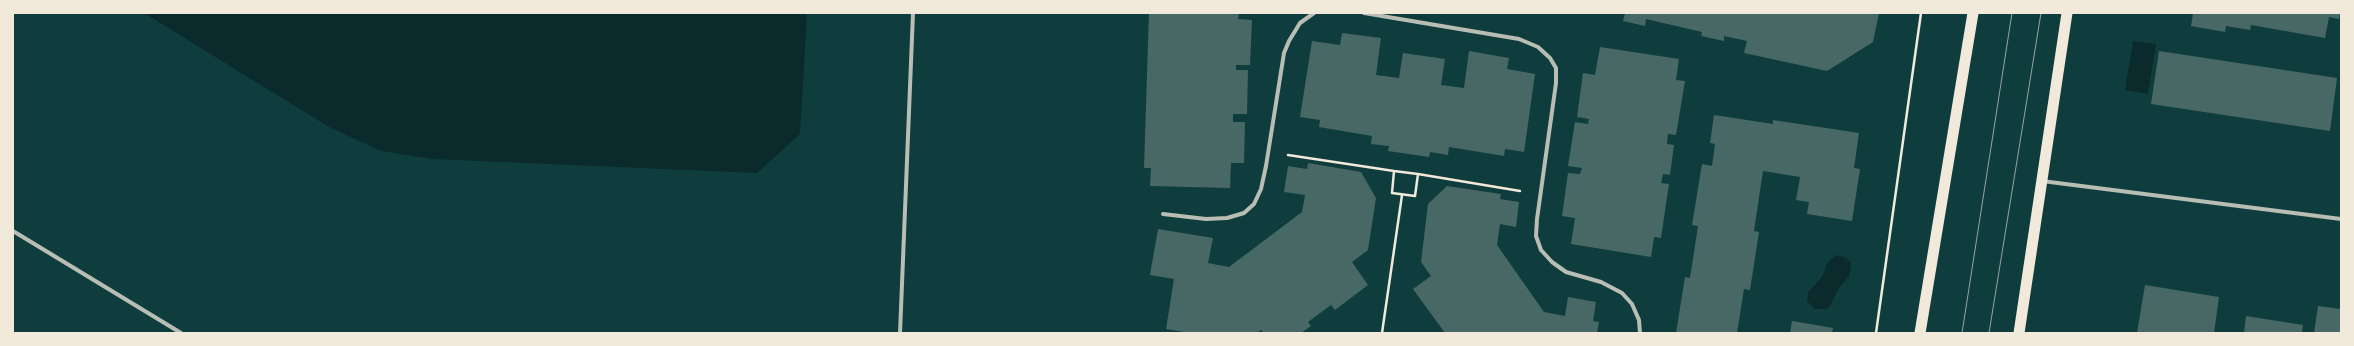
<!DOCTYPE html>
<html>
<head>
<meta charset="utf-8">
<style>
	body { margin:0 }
	#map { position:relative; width:2354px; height:346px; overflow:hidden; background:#0f3d3e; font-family:"Asap Condensed",sans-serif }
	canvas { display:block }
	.frame { position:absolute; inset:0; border:14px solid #f1e9da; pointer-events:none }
</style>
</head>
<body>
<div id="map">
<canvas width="2354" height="346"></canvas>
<div class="frame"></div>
</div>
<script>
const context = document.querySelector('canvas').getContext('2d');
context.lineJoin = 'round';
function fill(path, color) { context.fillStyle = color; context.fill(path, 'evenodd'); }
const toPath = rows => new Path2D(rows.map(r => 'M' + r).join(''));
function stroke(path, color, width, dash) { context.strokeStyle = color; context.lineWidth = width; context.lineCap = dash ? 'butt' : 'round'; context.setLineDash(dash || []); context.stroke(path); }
fill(toPath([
	[144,13,807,13,800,134,757,173,433,159,381,151,329,127],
	[2133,41,2156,44,2148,94,2125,90],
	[1837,255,1846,258,1850,262,1851,266,1849,276,1839,288,1830,306,1826,309,1815,309,1807,301,1808,292,1822,277,1828,262]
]), '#0a2a2b');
fill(toPath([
	[1149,13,1239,13,1238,19,1252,20,1250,65,1236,65,1236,70,1248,70,1247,114,1233,114,1233,122,1245,122,1244,163,1231,163,1230,188,1150,186,1151,168,1144,168],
	[1625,13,1879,13,1873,42,1827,71,1744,53,1747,41,1724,36,1724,41,1701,36,1702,32,1646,19,1645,26,1623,21],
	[2193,13,2340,13,2339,19,2329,17,2325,38,2251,25,2250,30,2226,26,2225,32,2191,26],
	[1342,33,1381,38,1376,75,1399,78,1403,53,1445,59,1441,85,1464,88,1469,51,1509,58,1507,69,1535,74,1524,152,1505,149,1504,156,1449,147,1448,155,1430,152,1429,157,1388,151,1389,146,1371,144,1372,136,1319,127,1320,120,1300,117,1312,41,1340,45],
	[1600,47,1679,59,1676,80,1685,81,1676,135,1668,134,1667,144,1674,145,1670,175,1663,174,1661,183,1669,184,1661,238,1654,237,1651,257,1571,244,1575,218,1562,216,1568,173,1580,174,1582,168,1568,166,1575,122,1588,124,1589,119,1577,117,1583,73,1595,75],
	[2159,51,2337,78,2330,131,2151,104],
	[1714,115,1773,124,1773,120,1859,133,1854,168,1860,169,1852,221,1807,214,1809,202,1796,200,1800,177,1763,171,1754,231,1759,232,1750,290,1744,289,1737,333,1676,333,1685,277,1690,278,1698,226,1692,225,1702,164,1712,166,1715,144,1710,143],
	[1308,163,1361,172,1376,198,1368,250,1352,262,1368,285,1335,310,1331,305,1308,322,1311,326,1301,333,1264,333,1261,330,1257,333,1190,333,1166,329,1174,279,1150,275,1158,229,1213,238,1208,263,1229,267,1302,212,1305,195,1284,192,1288,166,1307,169],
	[1447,186,1501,194,1500,199,1519,202,1516,227,1500,224,1497,245,1544,312,1565,316,1568,297,1596,302,1593,321,1599,322,1597,333,1445,333,1413,289,1431,276,1421,262,1428,204],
	[2145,285,2219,297,2214,333,2137,333],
	[2318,306,2341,309,2341,333,2314,333],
	[2246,316,2303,325,2302,333,2244,333],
	[1792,321,1833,328,1832,333,1790,333]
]), '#486865');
stroke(toPath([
	[1288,155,1394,171],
	[1394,171,1418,174,1415,196,1392,193,1394,171],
	[1418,174,1520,191],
	[1382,333,1402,195],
	[1876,333,1921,13]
]), '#f1e9da', 2.5);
stroke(toPath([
	[1364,13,1519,39,1538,47,1550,58,1556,68,1556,83,1537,219,1536,236,1541,250,1552,262,1566,272,1601,282,1622,293,1632,304,1639,320,1640,333],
	[2042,181,2341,219],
	[1163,214,1206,219,1227,218,1244,213,1254,204,1261,189,1266,166,1284,53,1289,41,1300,23,1314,13],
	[13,231,181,333],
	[900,333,913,13]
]), '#b8beb3', 4);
stroke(toPath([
	[1920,333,1973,13],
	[2019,333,2067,13]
]), '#f1e9da', 11);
stroke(toPath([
	[1962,333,2012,13],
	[1989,333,2041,13]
]), '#97a49c', 1);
</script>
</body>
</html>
